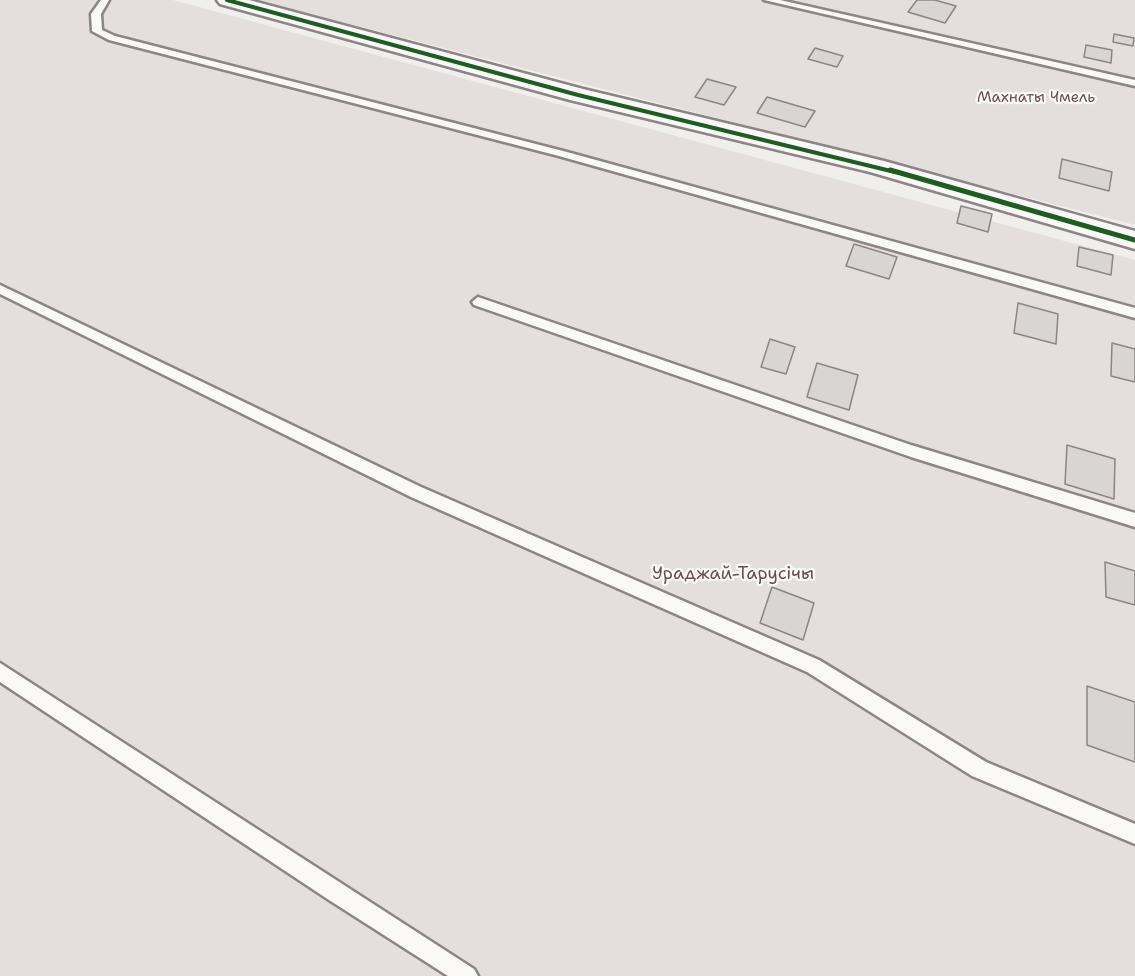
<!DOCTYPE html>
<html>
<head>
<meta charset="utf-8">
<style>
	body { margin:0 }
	canvas { display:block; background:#f1efec }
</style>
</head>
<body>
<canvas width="1135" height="976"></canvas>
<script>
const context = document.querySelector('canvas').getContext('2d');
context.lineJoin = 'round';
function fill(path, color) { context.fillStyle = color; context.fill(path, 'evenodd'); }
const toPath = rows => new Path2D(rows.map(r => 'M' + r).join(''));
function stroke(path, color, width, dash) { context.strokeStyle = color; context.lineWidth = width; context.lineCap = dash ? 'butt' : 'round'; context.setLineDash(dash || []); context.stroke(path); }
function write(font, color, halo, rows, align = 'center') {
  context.font = font + ' "Shantell Sans",sans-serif'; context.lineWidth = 4.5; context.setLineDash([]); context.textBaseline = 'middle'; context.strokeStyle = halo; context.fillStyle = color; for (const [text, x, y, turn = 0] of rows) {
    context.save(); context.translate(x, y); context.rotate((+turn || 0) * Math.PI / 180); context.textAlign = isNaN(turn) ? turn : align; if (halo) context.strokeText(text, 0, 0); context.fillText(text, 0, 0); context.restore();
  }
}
fill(toPath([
	[0,0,173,0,1135,260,1135,976,0,976],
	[256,0,1135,0,1135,225]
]), '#e4dedc');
const building = toPath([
	[917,0,935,0,956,6,945,23,908,12,917,0],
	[1114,34,1134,38,1133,46,1113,42,1114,34],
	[1086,45,1112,50,1111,63,1084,57,1086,45],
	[815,48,843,56,837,67,808,59,815,48],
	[707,79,736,87,724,105,695,97,707,79],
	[767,97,815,111,805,127,757,113,767,97],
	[1062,159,1112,172,1109,191,1059,178,1062,159],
	[961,206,992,214,988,232,957,223,961,206],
	[854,244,897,257,889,279,846,266,854,244],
	[1079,247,1113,255,1111,275,1077,266,1079,247],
	[1018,303,1058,314,1056,344,1014,333,1018,303],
	[770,339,795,347,786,374,761,367,770,339],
	[1112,343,1135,349,1135,382,1111,376,1112,343],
	[817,363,858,375,849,410,807,397,817,363],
	[1067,445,1115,459,1114,499,1065,484,1067,445],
	[1105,562,1135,571,1135,605,1106,597,1105,562],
	[772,587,814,603,803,640,760,623,772,587],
	[1087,686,1135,702,1135,762,1087,745,1087,686]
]);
fill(building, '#d8d5d3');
stroke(building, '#8d8485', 1.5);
const service = toPath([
	[101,0,109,0,101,14,102,30,115,36,567,152,1135,308,1135,318,559,156,109,40,92,31,91,14,101,0],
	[764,0,780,0,1135,80,1135,86,764,0],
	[0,285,421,487,819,660,986,762,1135,824,1135,844,972,776,807,672,411,497,0,294,0,285],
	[478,297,911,445,1135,513,1135,527,911,457,474,305,472,302,478,297],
	[0,663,474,969,478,976,448,976,329,900,0,682,0,663]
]);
const tertiary = toPath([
	[217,0,249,0,583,89,884,161,1135,231,1135,249,870,172,570,100,220,4,217,0]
]);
stroke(service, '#8d8485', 5);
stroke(tertiary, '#8d8485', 5);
fill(service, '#faf9f7');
fill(tertiary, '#faf9f7');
stroke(toPath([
	[227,0,578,95,895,172]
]), '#1b5e20', 4);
stroke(toPath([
	[890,170,1135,240]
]), '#1b5e20', 5);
write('15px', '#6e4b54', '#fdfcf7', [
	["Махнаты Чмель",1036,98]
]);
write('18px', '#6e4b54', '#fdfcf7', [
	["Ураджай-Тарусічы",733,574]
]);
</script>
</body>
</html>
